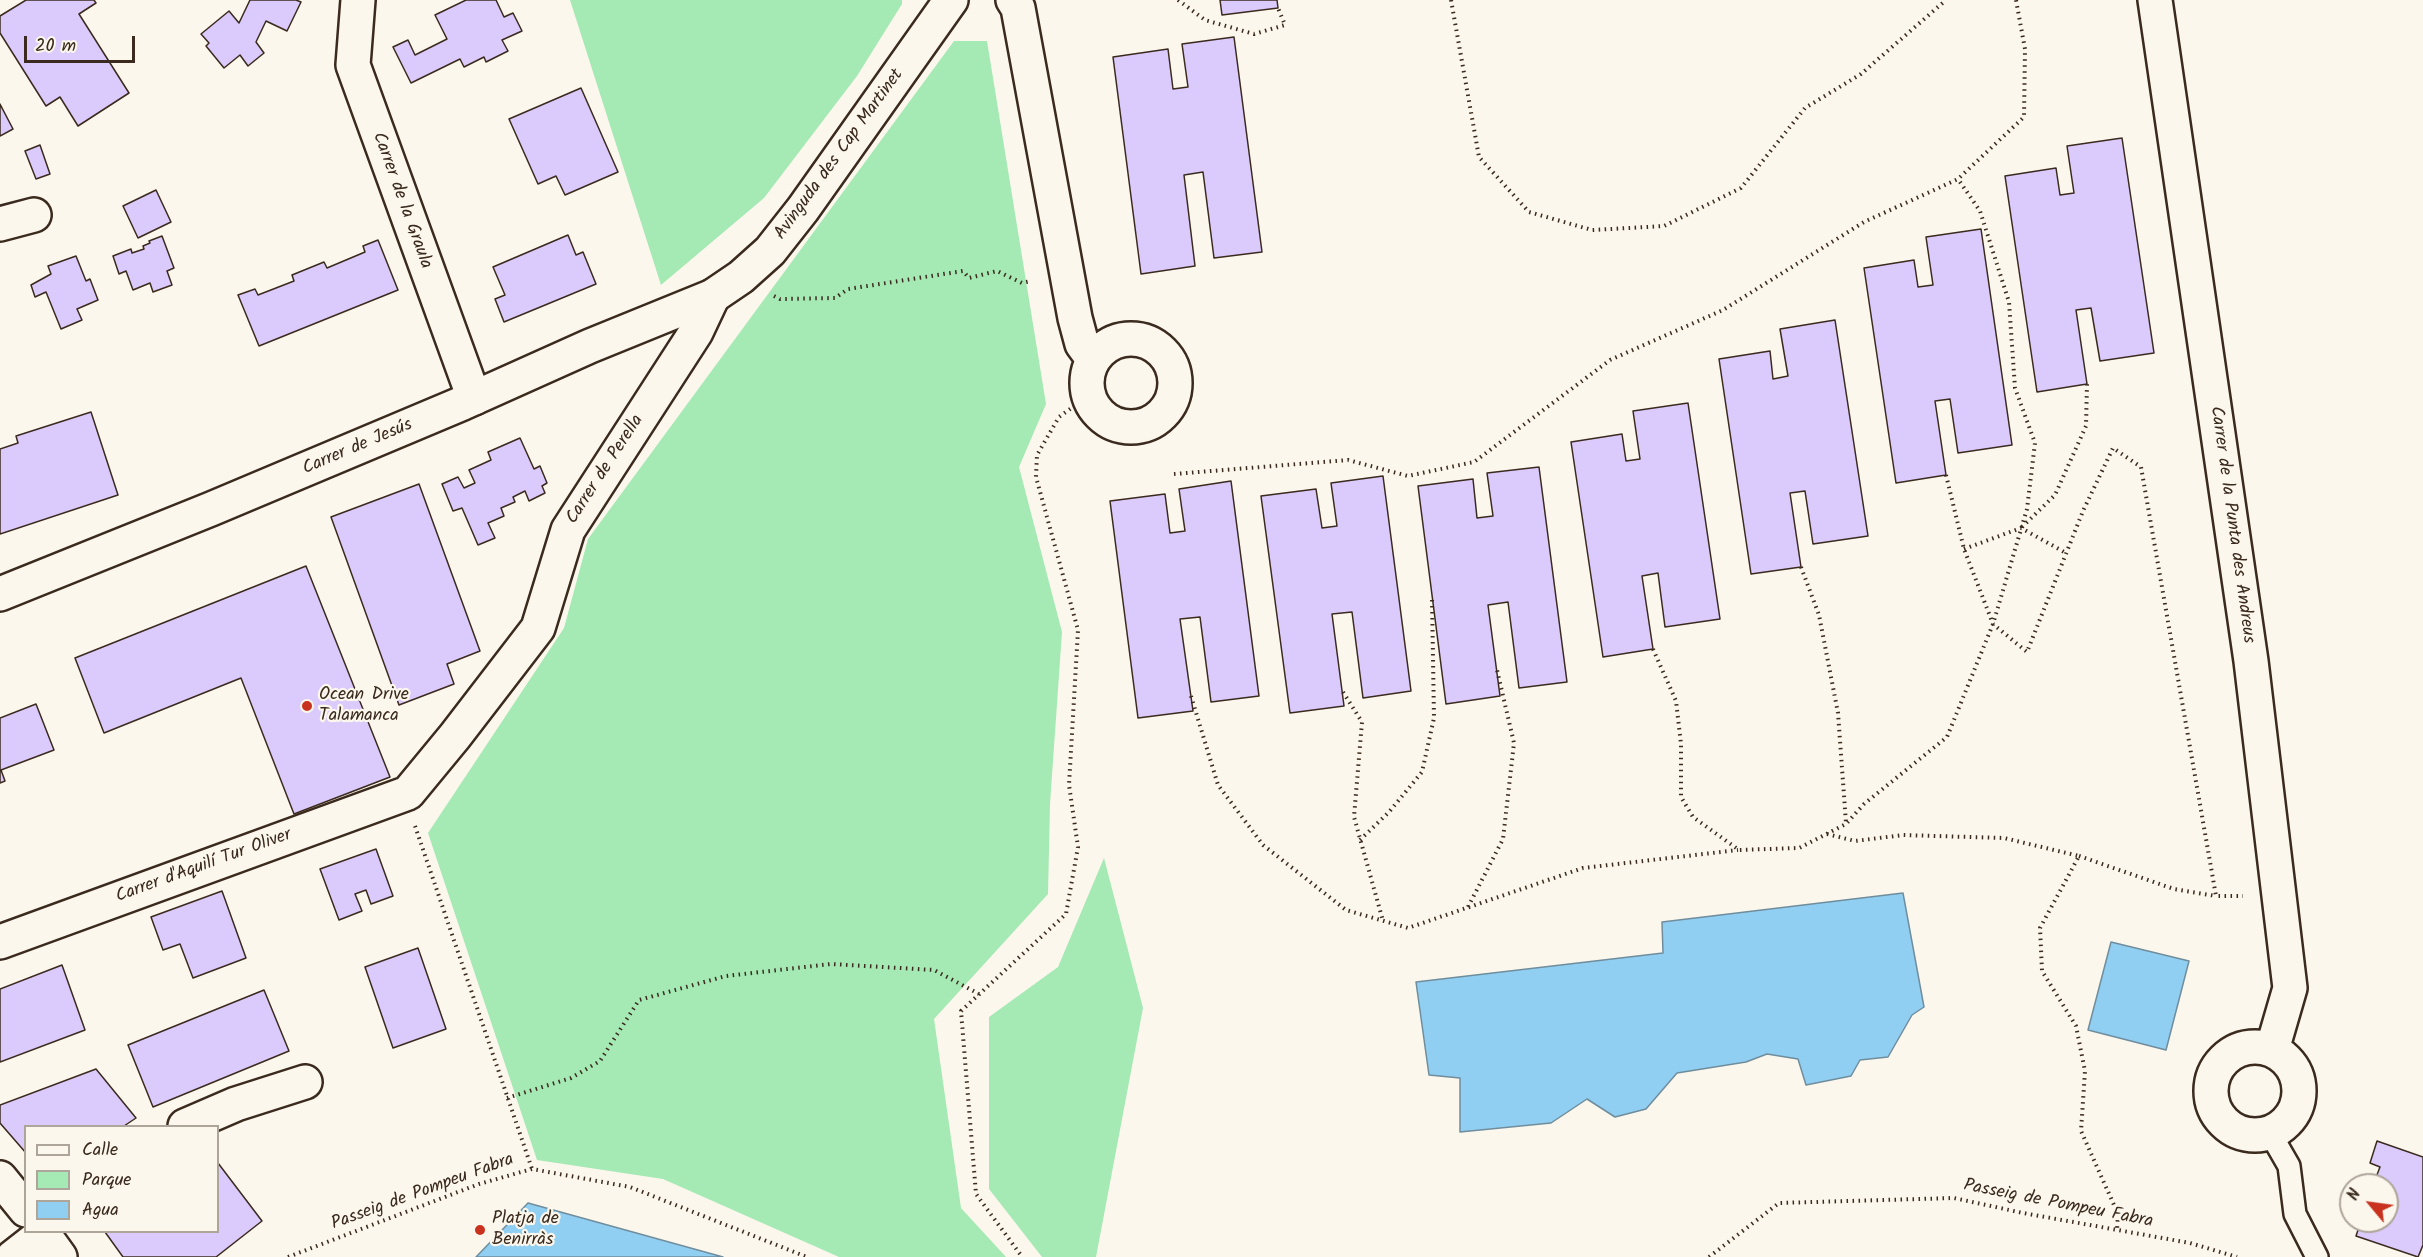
<!DOCTYPE html>
<html>
<head>
<meta charset="utf-8">
<style>
	body { margin:0 }
	#map { position:relative; width:2423px; height:1257px; overflow:hidden; background:#fbf7ec; font-family:Kalam,sans-serif }
	canvas { display:block }
	.legend { position:absolute; left:24px; top:1125px; width:195px; height:108px; box-sizing:border-box; background:#fbf7ec; border:2px solid #aea59a; margin:0; padding:8px 10px; list-style:none; font-size:18px; color:#3b2a1e }
	.legend li { display:flex; align-items:center; gap:12px; height:30px }
	.legend b { width:30px; border:2px solid #aea59a }
	.north { position:absolute; left:2339px; top:1173px; width:60px; height:60px; box-sizing:border-box; background:#fbf7ec; border:2px solid #aea59a; border-radius:50%; rotate:299deg; font-size:16px; font-weight:700; line-height:24px; text-align:center; color:#3b2a1e }
	.north::after { content:''; display:block; margin:auto; width:21px; height:27px; background:#c8321e; clip-path:polygon(50% 0,100% 100%,50% 72%,0 100%) }
	.scale { position:absolute; left:24px; top:36px; width:111px; height:27px; box-sizing:border-box; border:3px solid #3b2a1e; border-top:0; padding-left:8px; font-size:18px; line-height:21px; white-space:nowrap; color:#3b2a1e; -webkit-text-stroke:4px #fbf7ec; paint-order:stroke }
</style>
</head>
<body>
<div id="map">
<canvas width="2423" height="1257"></canvas>
<ul class="legend">
<li><b style="height:8px;background:#fbf7ec"></b>Calle</li>
<li><b style="height:16px;background:#a5e9b4"></b>Parque</li>
<li><b style="height:16px;background:#91cff2"></b>Agua</li>
</ul>
<div class="north">N</div>
<div class="scale">20 m</div>
</div>
<script>
const context = document.querySelector('canvas').getContext('2d');
context.lineJoin = 'round';
function fill(path, color) { context.fillStyle = color; context.fill(path, 'evenodd'); }
const toPath = rows => new Path2D(rows.map(r => 'M' + r).join(''));
function stroke(path, color, width, dash) { context.strokeStyle = color; context.lineWidth = width; context.lineCap = dash ? 'butt' : 'round'; context.setLineDash(dash || []); context.stroke(path); }
function write(font, color, halo, rows, align = 'center') {
  context.font = font + ' Kalam,sans-serif'; context.lineWidth = 4.5; context.setLineDash([]); context.textBaseline = 'middle'; context.strokeStyle = halo; context.fillStyle = color; for (const [text, x, y, turn = 0] of rows) {
    context.save(); context.translate(x, y); context.rotate((+turn || 0) * Math.PI / 180); context.textAlign = isNaN(turn) ? turn : align; if (halo) context.strokeText(text, 0, 0); context.fillText(text, 0, 0); context.restore();
  }
}
fill(toPath([
	[570,0,902,0,902,4,857,76,764,198,661,285],
	[954,41,987,41,1046,404,1019,467,1062,632,1050,804,1048,894,934,1019,961,1208,1006,1257,839,1257,663,1179,537,1160,428,833,564,628,588,539],
	[1104,858,1143,1008,1096,1257,1042,1257,989,1189,989,1017,1058,967]
]), '#a5e9b4');
const water = toPath([
	[1903,893,1924,1007,1912,1015,1888,1057,1860,1060,1851,1076,1806,1085,1798,1059,1767,1054,1746,1062,1677,1073,1646,1109,1615,1117,1587,1099,1551,1123,1460,1132,1460,1078,1429,1075,1416,982,1663,953,1662,922,1903,893],
	[2111,942,2189,961,2166,1050,2088,1030,2111,942],
	[528,1203,723,1257,476,1257,528,1203]
]);
fill(water, '#91cff2');
stroke(water, '#6f8d9d', 1.5);
const building = toPath([
	[26,0,94,0,96,3,79,14,129,93,78,126,60,97,46,106,0,33,0,16,26,0],
	[250,0,296,0,301,2,287,31,266,21,256,42,264,53,248,66,240,55,224,68,206,46,209,43,201,34,229,11,239,23,250,0],
	[466,0,496,0,504,17,513,13,522,31,502,40,508,51,486,62,484,57,464,67,460,59,411,83,393,47,408,40,415,55,447,39,435,15,466,0],
	[1220,0,1277,0,1278,8,1222,15,1220,0],
	[1234,37,1262,252,1214,258,1203,172,1184,175,1195,266,1141,274,1113,57,1168,49,1173,89,1188,87,1182,44,1234,37],
	[581,88,618,172,565,195,556,176,538,184,509,119,581,88],
	[0,104,13,129,0,136,0,104],
	[2122,138,2154,353,2100,361,2091,308,2076,310,2087,384,2037,392,2005,176,2056,168,2060,195,2074,193,2067,146,2122,138],
	[40,145,50,174,36,179,25,151,40,145],
	[156,190,171,222,138,238,123,206,156,190],
	[1981,229,2012,445,1958,453,1950,399,1935,401,1946,475,1896,483,1864,268,1914,260,1918,287,1933,285,1926,237,1981,229],
	[568,235,576,255,583,252,596,284,504,322,495,299,505,295,493,267,568,235],
	[162,236,174,268,167,271,172,285,153,292,150,283,133,290,126,271,119,274,113,256,131,249,132,253,144,249,143,246,150,243,149,241,162,236],
	[378,240,398,290,259,346,238,295,255,289,258,295,294,281,292,275,324,262,327,268,365,252,363,246,378,240],
	[76,256,86,281,90,279,98,300,77,309,82,320,61,329,46,292,35,297,31,285,51,274,48,266,76,256],
	[1835,320,1868,536,1813,544,1805,491,1790,493,1801,567,1751,574,1719,359,1770,351,1773,379,1788,376,1780,329,1835,320],
	[1688,403,1720,619,1665,627,1658,573,1642,576,1653,649,1603,657,1571,442,1622,434,1626,461,1640,459,1633,411,1688,403],
	[91,412,118,495,0,534,0,449,18,443,16,436,91,412],
	[520,438,534,469,540,466,547,483,542,486,545,493,529,501,525,491,513,497,515,502,501,508,504,516,488,523,495,538,478,545,462,508,453,511,442,484,458,477,464,488,475,483,469,470,491,460,488,452,520,438],
	[1539,467,1567,682,1519,688,1508,602,1488,605,1500,696,1446,704,1418,486,1473,479,1477,518,1493,516,1487,473,1539,467],
	[1383,476,1411,691,1363,698,1352,612,1332,614,1344,706,1290,713,1261,496,1316,489,1322,528,1337,526,1331,483,1383,476],
	[1231,481,1259,696,1211,702,1200,617,1180,619,1193,711,1138,718,1110,501,1165,494,1170,533,1185,531,1179,489,1231,481],
	[419,484,480,651,447,664,454,684,399,705,331,517,419,484],
	[306,566,390,777,294,814,241,678,104,733,75,658,306,566],
	[36,704,54,750,1,770,5,781,0,783,0,718,36,704],
	[376,849,393,896,371,904,366,890,355,894,362,911,339,920,320,869,376,849],
	[222,891,246,958,193,978,180,944,163,950,151,917,222,891],
	[418,948,446,1029,393,1048,365,967,418,948],
	[62,965,85,1030,0,1062,0,989,62,965],
	[264,990,289,1051,153,1107,128,1045,264,990],
	[96,1069,136,1118,124,1126,26,1126,26,1153,0,1123,0,1105,96,1069],
	[2377,1141,2423,1157,2423,1245,2418,1257,2356,1236,2361,1221,2387,1221,2387,1185,2373,1185,2380,1167,2370,1163,2377,1141],
	[218,1163,262,1221,216,1257,123,1257,105,1232,218,1232,218,1163]
]);
fill(building, '#dbcafc');
stroke(building, '#3b2a1e', 1.5);
const lane = toPath([
	[2270,1133,2289,1166,2295,1214,2317,1257]
]);
const street = toPath([
	[358,0,353,65,474,398],
	[1013,0,1018,8,1075,318,1082,344,1093,359],
	[2155,0,2251,661,2290,988,2272,1050],
	[0,224,34,215],
	'1087 383a44 44 0 1 1 88 0a44 44 0 1 1-88 0Z',
	[0,942,408,793,455,736,538,628,568,530,696,332,713,296],
	'2211 1091a44 44 0 1 1 88 0a44 44 0 1 1-88 0Z',
	[185,1126,236,1104,305,1082],
	[0,1178,26,1210],
	[42,1232,60,1257],
	[13,1257,45,1232]
]);
const secondary = toPath([
	[0,594,211,509,463,403,590,346,713,296,741,277,770,251,803,209,951,0]
]);
stroke(lane, '#3b2a1e', 26);
stroke(street, '#3b2a1e', 38);
stroke(secondary, '#3b2a1e', 38);
stroke(toPath([
	[1178,0,1205,20,1254,34,1285,25,1278,8],
	[1451,0,1479,157,1529,212,1592,230,1664,226,1741,188,1805,108,1861,74,1946,0],
	[774,296,780,299,835,298,848,289,963,271,969,278,997,271,1022,283,1031,281],
	[1174,474,1348,460,1408,476,1474,462,1610,360,1723,310,1864,222,1958,179,2024,117,2025,49,2016,0],
	[1946,475,1964,549,1993,624,2027,652,2083,511,2113,448,2141,467,2216,896,2243,896],
	[2022,527,2055,495,2086,426,2087,384],
	[1964,549,2021,528,2066,553],
	[1801,567,1819,615,1838,713,1846,823],
	[1653,649,1676,701,1681,744,1681,797,1693,817,1739,850,1799,848,1846,824,1864,804,1947,737,1993,624,2027,509,2035,443,2015,388,2009,302,1980,211,1958,179],
	[1343,692,1362,722,1354,817,1383,921],
	[1191,696,1218,785,1263,845,1346,910,1408,928,1583,868,1738,850],
	[415,826,532,1169],
	[1827,834,1855,841,1903,835,2004,838,2079,856,2040,928,2042,971,2076,1026,2085,1071,2081,1131,2118,1214,2117,1230],
	[1360,840,1389,812,1422,772,1434,718,1432,598],
	[2079,856,2174,889,2216,896],
	[1468,907,1503,839,1514,743,1497,670],
	[507,1098,571,1078,600,1061,639,1000,726,976,831,964,934,970,979,994],
	[1020,1254,976,1194,961,1011,1066,914,1078,847,1069,785,1078,630,1036,477,1037,455,1059,417,1088,396],
	[288,1257,479,1184,532,1169,630,1187,807,1257],
	[1709,1257,1779,1203,1954,1198,2023,1213,2190,1243,2237,1257]
]), '#3b2a1e', 4, [1.5, 4.5]);
stroke(lane, '#fbf7ec', 21);
stroke(street, '#fbf7ec', 33);
stroke(secondary, '#fbf7ec', 33);
for (const [x, y, r, color] of [
	[307,706,6,"#c8321e"],
	[480,1230,6,"#c8321e"]
]) { const dot = new Path2D(); dot.arc(x, y, r, 0, 2 * Math.PI); context.fillStyle = color; context.fill(dot); stroke(dot, '#fbf7ec', 2); }
write('18px', '#3b2a1e', '#fbf7ec', [
	["Avinguda des Cap Martinet",840,155,-54],
	["Carrer de la Graula",401,201,70],
	["Carrer de Jesús",358,448,-23],
	["Carrer de Perella",606,470,-57],
	["Carrer de la Punta des Andreus",2231,525,82],
	["Carrer d'Aquilí Tur Oliver",204,867,-20],
	["Passeig de Pompeu Fabra",423,1193,-20],
	["Passeig de Pompeu Fabra",2058,1205,11]
]);
write('18px', '#3b2a1e', '#fbf7ec', [
	["Ocean Drive",319,696],
	["Talamanca",319,717],
	["Platja de",492,1220],
	["Benirràs",492,1241]
], 'left');
</script>
</body>
</html>
